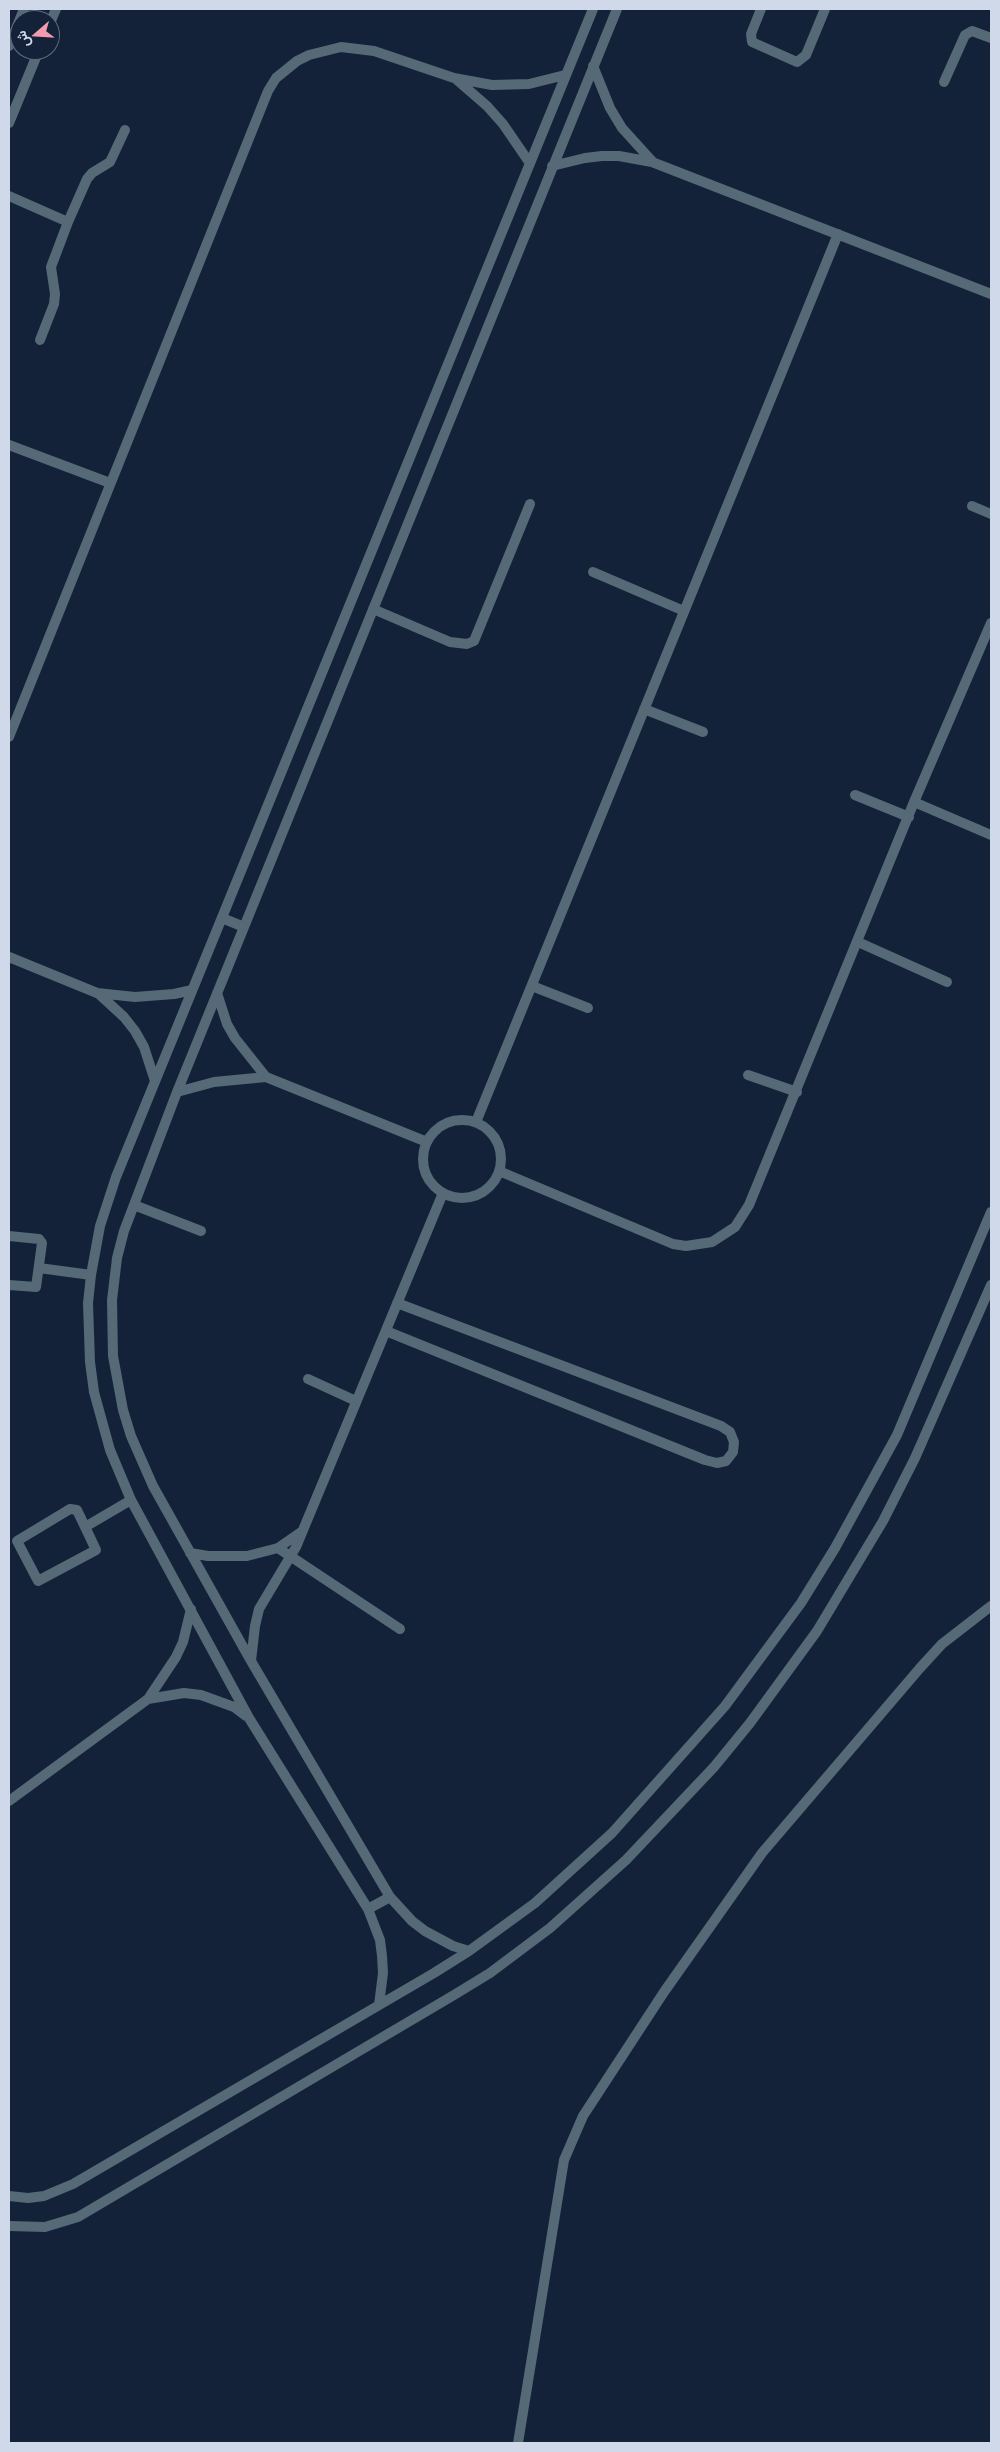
<!DOCTYPE html>
<html>
<head>
<meta charset="utf-8">
<style>
	body { margin:0 }
	#map { position:relative; width:1000px; height:2452px; overflow:hidden; background:#142239; font-family:Literata,Vazirmatn,serif }
	canvas { display:block }
	.frame { position:absolute; inset:0; border:10px solid #cfd9e9; pointer-events:none }
	.north { position:absolute; left:10px; top:10px; width:50px; height:50px; box-sizing:border-box; background:#142239; border:1px solid #5f6b7f; border-radius:50%; rotate:251deg; font-size:14px; font-weight:700; line-height:20px; text-align:center; color:#cfd9e9 }
	.north::after { content:''; display:block; margin:auto; width:18px; height:22px; background:#f29aae; clip-path:polygon(50% 0,100% 100%,50% 72%,0 100%) }
</style>
</head>
<body>
<div id="map">
<canvas width="1000" height="2452"></canvas>
<div class="frame"></div>
<div class="north">ش</div>
</div>
<script>
const context = document.querySelector('canvas').getContext('2d');
context.lineJoin = 'round';
const toPath = rows => new Path2D(rows.map(r => 'M' + r).join(''));
function stroke(path, color, width, dash) { context.strokeStyle = color; context.lineWidth = width; context.lineCap = dash ? 'butt' : 'round'; context.setLineDash(dash || []); context.stroke(path); }
stroke(toPath([
	[761,9,751,34,752,42,797,62,806,55,825,9],
	[50,23,56,9],
	[9,46,24,9],
	[593,66,610,108,622,128,652,161],
	[457,80,487,106,503,124,529,162],
	[944,82,965,35,972,31,991,38],
	[9,123,39,50],
	[552,166,585,158,602,156,619,156,652,162,991,294],
	[9,196,68,222],
	[40,340,54,304,55,294,51,267,68,222,87,179,92,173,110,162,125,130],
	[9,445,110,483],
	[972,506,991,514],
	[593,572,684,611],
	[373,609,450,642,467,644,474,641,530,504],
	[644,709,703,732],
	[9,737,268,91,276,78,297,61,309,55,341,47,374,51,454,78,492,85,529,84,565,75],
	[855,795,909,817],
	[914,802,991,835],
	[222,918,244,927],
	[858,942,947,982],
	[9,957,97,993,135,997,174,994,192,990],
	[532,986,588,1008],
	[217,993,227,1024,235,1038,266,1077,427,1142],
	[100,995,124,1017,135,1031,144,1047,155,1081],
	[748,1075,797,1092],
	[177,1092,214,1082,266,1077],
	'423 1159a39 39 0 1 1 78 0a39 39 0 1 1-78 0Z',
	[476,1122,838,234],
	[499,1171,673,1244,686,1246,712,1242,735,1227,749,1205,914,802,991,623],
	[134,1205,201,1231],
	[9,1236,39,1239,42,1243,36,1287,9,1285],
	[39,1268,91,1275],
	[386,1331,705,1460,717,1463,726,1461,733,1452,734,1442,730,1432,721,1426,397,1303],
	[308,1379,356,1401],
	[70,1509,77,1510,96,1550,38,1581,17,1541,70,1509],
	[85,1527,131,1500],
	[278,1548,400,1629],
	[190,1553,208,1556,247,1556,278,1548,301,1532],
	[251,1661,255,1626,259,1609,296,1547,443,1193],
	[148,1699,184,1693,201,1695,234,1707,246,1716],
	[9,1801,148,1699,176,1657,183,1642,191,1609],
	[368,1909,390,1897],
	[469,1951,453,1946,425,1931,412,1921,390,1897,251,1661,153,1486,131,1436,123,1410,113,1356,112,1300,117,1258,124,1231,177,1092,617,9],
	[379,2005,383,1973,382,1956,380,1940,368,1909,249,1718,131,1500,110,1450,94,1392,90,1362,88,1303,91,1275,100,1226,116,1177,593,9],
	[9,2196,28,2198,44,2196,73,2184,434,1973,469,1951,535,1903,612,1833,725,1706,801,1603,835,1548,897,1435,991,1212],
	[9,2226,45,2227,78,2217,454,1995,490,1973,550,1928,626,1860,714,1767,750,1723,817,1631,883,1521,915,1458,991,1285],
	[518,2443,564,2160,583,2116,664,1992,762,1853,920,1668,942,1644,991,1606]
]), '#556976', 10);
</script>
</body>
</html>
